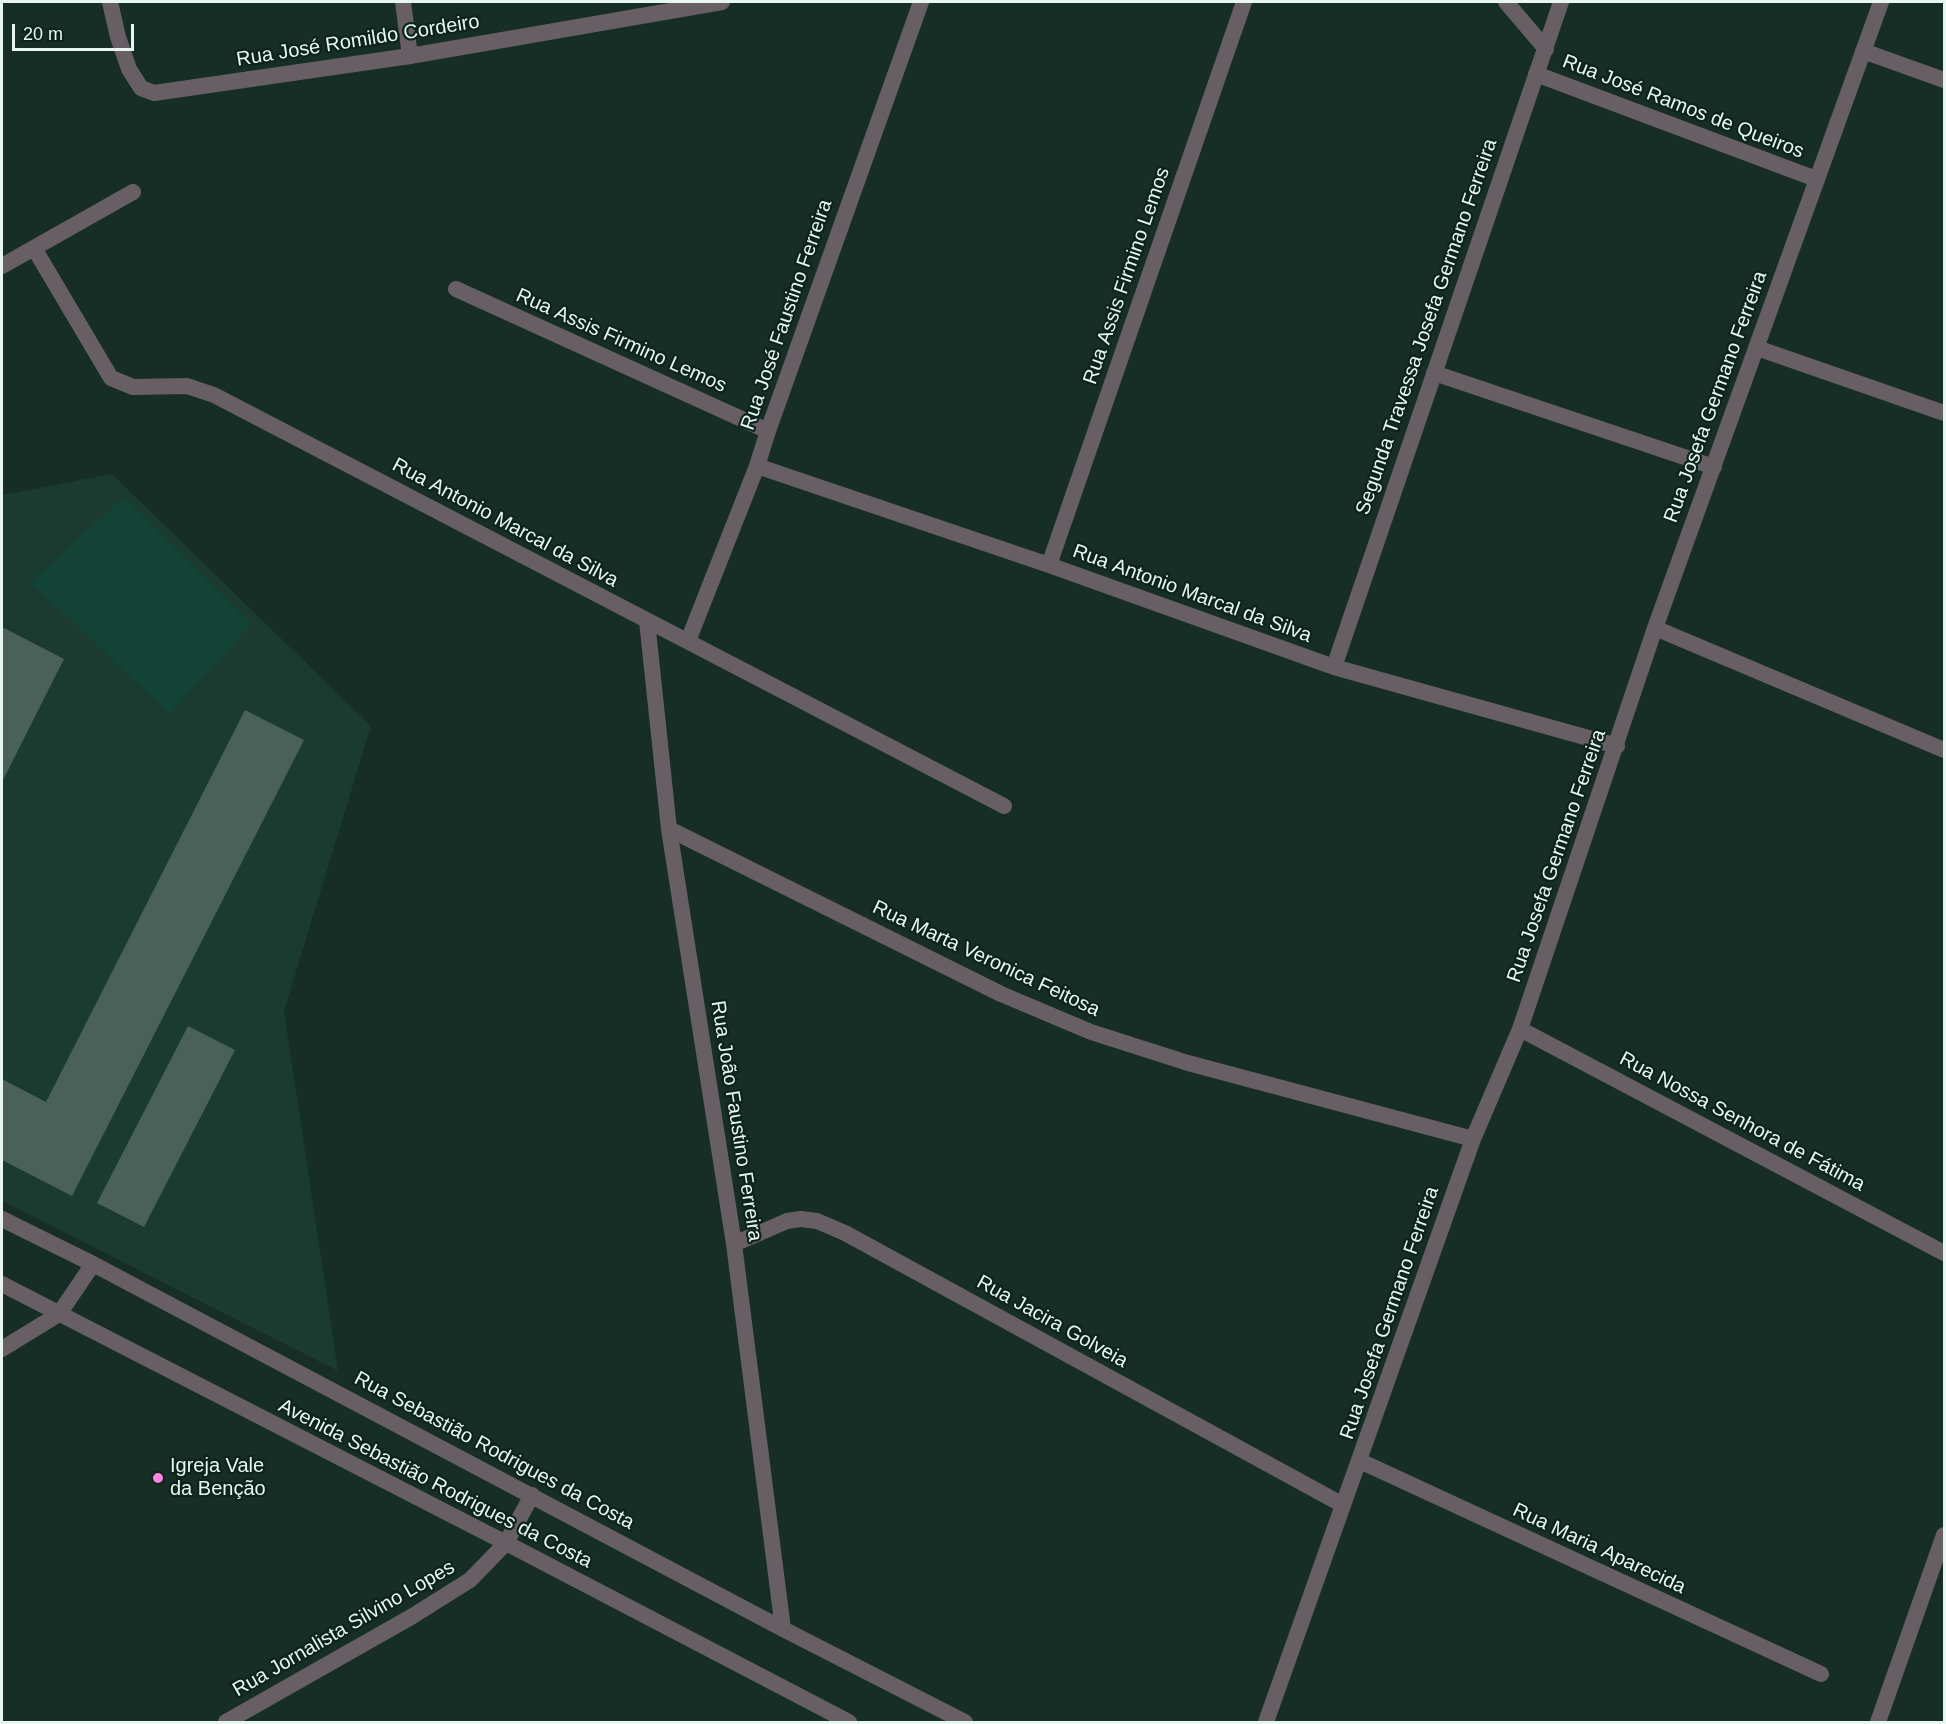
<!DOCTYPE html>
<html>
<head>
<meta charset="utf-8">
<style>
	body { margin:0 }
	#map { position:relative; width:1946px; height:1724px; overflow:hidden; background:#172e26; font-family:Helvetica,sans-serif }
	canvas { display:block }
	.frame { position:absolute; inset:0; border:3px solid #e8f6f1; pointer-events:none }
	.scale { position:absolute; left:12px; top:24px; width:122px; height:27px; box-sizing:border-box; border:3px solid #e8f6f1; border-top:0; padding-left:8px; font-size:18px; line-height:21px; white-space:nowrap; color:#e8f6f1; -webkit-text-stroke:4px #0d241d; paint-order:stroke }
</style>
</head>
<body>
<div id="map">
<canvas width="1946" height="1724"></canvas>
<div class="frame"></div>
<div class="scale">20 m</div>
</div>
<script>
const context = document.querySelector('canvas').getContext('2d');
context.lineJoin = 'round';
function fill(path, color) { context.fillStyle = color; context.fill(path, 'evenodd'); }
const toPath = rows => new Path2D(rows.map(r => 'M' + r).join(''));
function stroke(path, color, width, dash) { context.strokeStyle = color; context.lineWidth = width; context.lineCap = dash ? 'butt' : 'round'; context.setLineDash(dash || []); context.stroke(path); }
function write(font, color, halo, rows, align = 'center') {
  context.font = font + ' Helvetica,sans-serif'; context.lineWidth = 4.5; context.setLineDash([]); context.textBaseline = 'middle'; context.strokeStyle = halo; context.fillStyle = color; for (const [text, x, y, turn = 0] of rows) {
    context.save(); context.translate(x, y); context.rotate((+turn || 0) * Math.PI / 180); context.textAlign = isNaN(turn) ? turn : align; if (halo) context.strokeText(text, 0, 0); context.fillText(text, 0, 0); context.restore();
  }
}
fill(toPath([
	[112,474,371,726,284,1011,338,1371,2,1201,2,495]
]), '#1b3a30');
fill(toPath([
	[124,497,252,624,169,714,31,582]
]), '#124335');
fill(toPath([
	[2,627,64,659,2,782],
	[245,710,304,740,72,1196,2,1160,2,1079,46,1102],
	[188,1026,235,1050,144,1227,97,1203]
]), '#496159');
stroke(toPath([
	[110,2,118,37,129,69,141,88,154,93,410,56,722,2],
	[403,2,410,56],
	[1506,2,1546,49],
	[1863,51,1944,80],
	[1536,74,1816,179],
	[34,248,111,378,133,387,187,386,214,395,1004,806],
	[2,266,133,192],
	[456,289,768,431],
	[1757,348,1944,413],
	[1434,373,1714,467],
	[757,466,1049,565,1334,667,1617,746],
	[1049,565,1244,2],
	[647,621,669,829,734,1244,783,1629],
	[1655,628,1944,750],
	[688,641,757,466,768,431,921,2],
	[1334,667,1561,2],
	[669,829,1001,994,1091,1032,1188,1063,1473,1139],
	[1520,1029,1944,1253],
	[2,1219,93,1264,783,1629,965,1722],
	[734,1244,787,1221,801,1219,817,1221,845,1233,1343,1505],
	[2,1284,506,1543,849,1722],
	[2,1349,59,1314,93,1264],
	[1360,1461,1821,1674],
	[226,1722,411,1617,470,1580,506,1543,532,1495],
	[1266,1722,1473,1139,1520,1029,1655,628,1881,2],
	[1878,1722,1944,1535]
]), '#685f65', 16);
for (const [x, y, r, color] of [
	[158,1478,6,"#fe86e1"]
]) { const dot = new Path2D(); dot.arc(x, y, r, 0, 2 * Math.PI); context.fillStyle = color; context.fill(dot); stroke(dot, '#0d241d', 2); }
write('20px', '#e8f6f1', '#0d241d', [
	["Rua José Romildo Cordeiro",358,41,-9],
	["Rua José Ramos de Queiros",1683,107,21],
	["Rua Assis Firmino Lemos",1127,276,-71],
	["Rua José Faustino Ferreira",787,315,-71],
	["Segunda Travessa Josefa Germano Ferreira",1427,327,-71],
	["Rua Assis Firmino Lemos",621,341,24],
	["Rua Josefa Germano Ferreira",1716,397,-70],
	["Rua Antonio Marcal da Silva",505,523,28],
	["Rua Antonio Marcal da Silva",1192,594,20],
	["Rua Josefa Germano Ferreira",1557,856,-71],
	["Rua Marta Veronica Feitosa",986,959,25],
	["Rua João Faustino Ferreira",736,1121,81],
	["Rua Nossa Senhora de Fátima",1742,1122,28],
	["Rua Josefa Germano Ferreira",1390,1313,-71],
	["Rua Jacira Golveia",1052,1322,29],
	["Rua Sebastião Rodrigues da Costa",494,1451,28],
	["Avenida Sebastião Rodrigues da Costa",435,1484,27],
	["Rua Maria Aparecida",1599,1549,25],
	["Rua Jornalista Silvino Lopes",344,1629,-30]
]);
write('20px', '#e8f6f1', '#0d241d', [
	["Igreja Vale",170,1466],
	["da Benção",170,1489]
], 'left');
</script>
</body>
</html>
